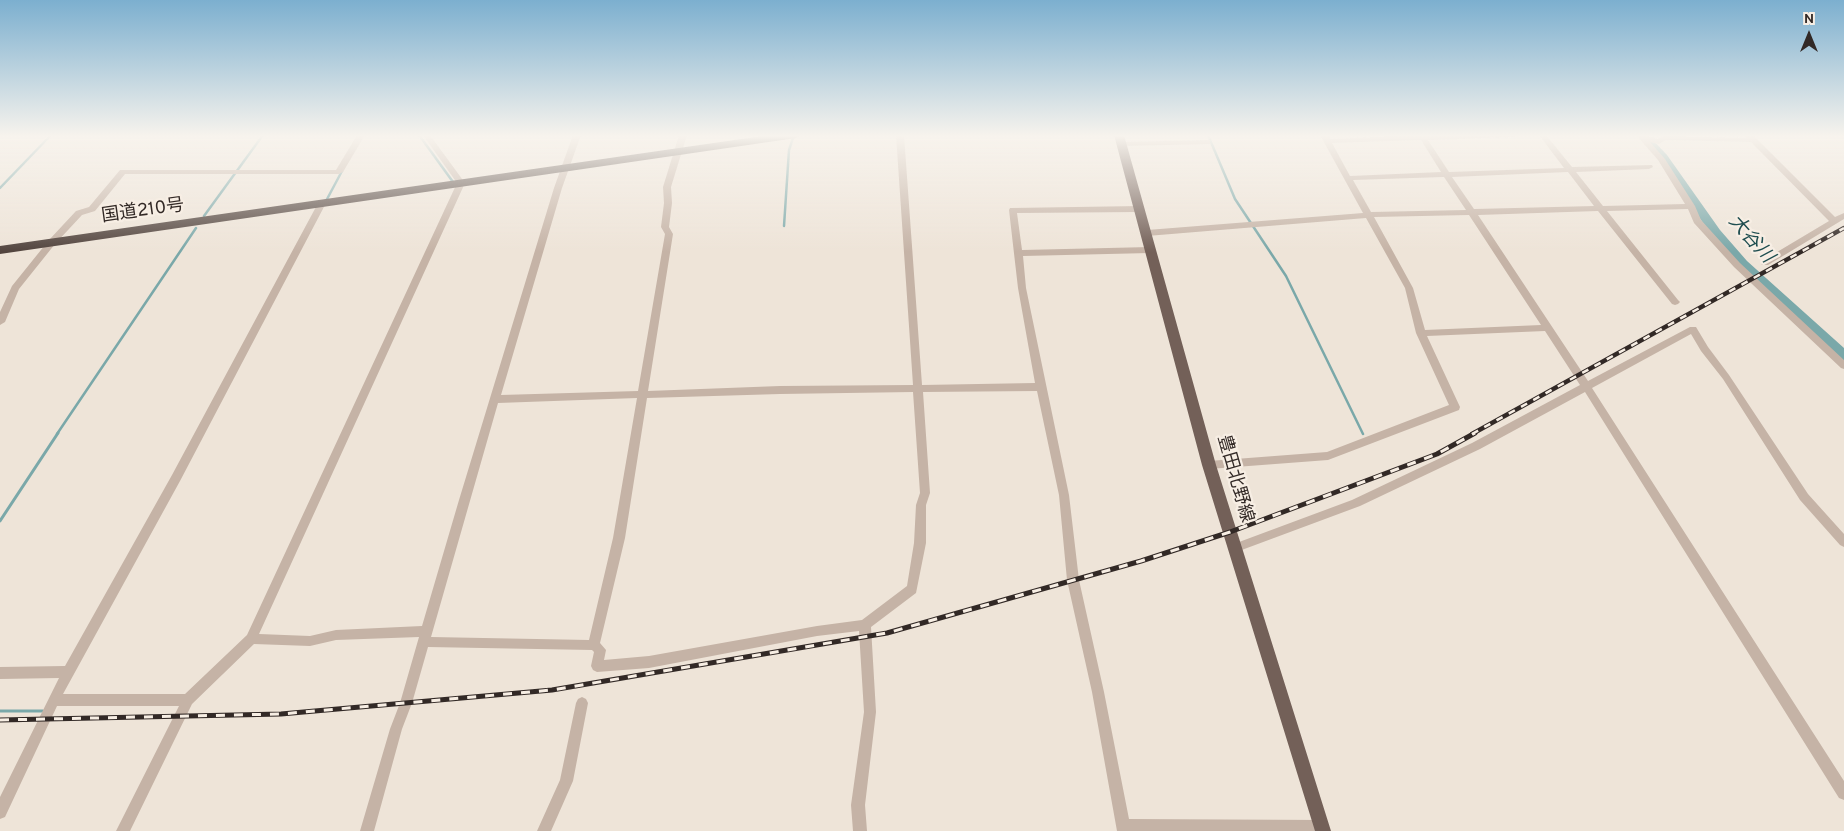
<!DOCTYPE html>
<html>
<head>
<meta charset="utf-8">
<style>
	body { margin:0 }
	#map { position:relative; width:1844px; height:831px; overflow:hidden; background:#eee4d8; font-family:Overpass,sans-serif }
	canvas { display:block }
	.north { position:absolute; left:1784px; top:10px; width:50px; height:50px; -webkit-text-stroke:4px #f7eee4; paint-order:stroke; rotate:0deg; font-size:14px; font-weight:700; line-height:20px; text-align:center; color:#322926 }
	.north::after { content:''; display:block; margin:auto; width:18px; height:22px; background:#322926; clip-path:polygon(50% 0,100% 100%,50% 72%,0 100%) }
</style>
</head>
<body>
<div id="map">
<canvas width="1844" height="831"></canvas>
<div class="north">N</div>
</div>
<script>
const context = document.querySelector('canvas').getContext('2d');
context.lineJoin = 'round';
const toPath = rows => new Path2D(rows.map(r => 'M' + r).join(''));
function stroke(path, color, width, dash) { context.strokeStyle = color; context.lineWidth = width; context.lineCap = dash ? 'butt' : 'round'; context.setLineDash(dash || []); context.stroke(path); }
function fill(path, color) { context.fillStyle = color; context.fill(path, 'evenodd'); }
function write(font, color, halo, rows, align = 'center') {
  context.font = font + ' Overpass,"Noto Sans JP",sans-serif'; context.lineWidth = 4.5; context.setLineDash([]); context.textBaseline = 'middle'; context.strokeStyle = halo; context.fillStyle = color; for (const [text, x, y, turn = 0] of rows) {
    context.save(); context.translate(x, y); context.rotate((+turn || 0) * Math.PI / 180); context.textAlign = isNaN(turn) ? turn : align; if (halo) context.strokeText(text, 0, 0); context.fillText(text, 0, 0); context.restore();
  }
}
stroke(toPath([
	[419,135,453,182],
	[1208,135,1235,199,1286,276,1363,434],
	[0,188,51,135],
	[326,201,342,171],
	[204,216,263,135],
	[784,226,789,150,794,135],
	[57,434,196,228]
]), '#7aa8a9', 2.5);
stroke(toPath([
	[0,521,58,433],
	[0,711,43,711]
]), '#7aa8a9', 3);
fill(toPath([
	[1647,137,1651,138,1667,155,1720,230,1747,261,1844,348,1844,361,1839,360,1737,267,1712,236,1659,159,1641,140,1647,137]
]), '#7aa8a9');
fill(toPath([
	[357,135,365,135,343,172,339,174,125,174,95,211,82,215,55,244,19,289,5,322,0,325,0,312,12,286,49,240,76,211,89,207,120,170,336,170,357,135],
	[423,135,430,135,465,183,259,634,310,636,336,630,422,626,459,500,554,188,573,135,581,135,562,188,501,395,638,391,665,234,661,227,664,203,663,187,679,135,687,135,671,187,672,203,669,227,673,234,648,391,780,386,913,385,896,135,904,135,922,385,1035,383,1018,288,1009,210,1010,208,1140,206,1144,209,1140,212,1017,213,1022,250,1150,247,1154,250,1150,253,1023,256,1026,288,1069,495,1079,580,1104,692,1129,819,1322,820,1327,822,1329,827,1327,831,1117,831,1092,692,1067,580,1059,495,1037,391,923,392,930,493,926,505,926,543,916,593,871,627,876,712,865,805,867,831,853,831,851,805,864,712,859,631,817,636,649,668,597,672,593,670,591,666,594,652,592,650,428,647,412,703,402,729,374,831,360,831,390,729,400,703,419,637,336,640,310,646,254,644,192,704,130,831,116,831,179,706,57,706,5,817,0,819,0,797,59,678,0,679,0,667,65,666,172,475,317,205,321,202,325,205,180,481,63,694,185,694,247,635,457,183,423,135],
	[913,392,920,493,916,505,914,543,907,586,862,620,817,626,649,656,604,660,606,650,600,643,625,538,647,398,780,394,913,392],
	[637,398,613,538,589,640,431,637,498,403,637,398],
	[1320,135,1328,135,1330,139,1417,135,1517,135,1514,137,1428,140,1449,172,1564,168,1539,135,1546,135,1572,167,1652,165,1653,167,1649,169,1576,172,1603,206,1685,204,1658,160,1636,135,1644,135,1658,139,1664,136,1746,138,1745,135,1753,135,1835,217,1844,213,1844,219,1768,265,1762,265,1761,263,1762,261,1829,221,1751,142,1666,140,1659,144,1650,142,1665,159,1695,206,1701,220,1740,263,1844,360,1844,369,1841,368,1734,267,1694,223,1688,209,1607,211,1678,300,1680,302,1678,304,1675,305,1672,304,1598,211,1478,215,1588,381,1690,327,1696,327,1708,347,1729,375,1808,494,1844,534,1844,547,1840,545,1800,500,1723,379,1701,351,1691,334,1592,388,1844,781,1844,800,1839,798,1585,392,1480,449,1360,506,1239,551,1235,553,1231,551,1229,548,1231,545,1352,500,1472,443,1580,385,1545,331,1427,336,1460,407,1459,410,1328,460,1209,469,1205,468,1204,465,1205,462,1209,461,1327,452,1449,405,1416,333,1405,288,1366,218,1147,236,1143,233,1147,230,1363,213,1320,135],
	[1421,140,1441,172,1350,176,1332,143,1421,140],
	[1568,172,1594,206,1474,209,1452,177,1568,172],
	[1444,177,1466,210,1371,212,1353,180,1444,177],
	[1469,215,1541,325,1425,330,1413,288,1374,217,1469,215],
	[1207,140,1210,140,1210,144,1122,146,1118,144,1122,142,1207,140],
	[582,697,586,699,588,703,573,781,551,831,537,831,560,780,576,703,578,699,582,697]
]), '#c5b3a6');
fill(toPath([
	[1114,135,1124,135,1216,465,1331,831,1315,831,1202,465,1114,135]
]), '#736058');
fill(toPath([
	[769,135,801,135,796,138,0,254,0,246,769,135]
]), '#52443e');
const railFar1 = toPath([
	[1472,434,1844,228]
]);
const rail = toPath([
	[0,720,281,714,552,690,887,633,1141,561,1230,532,1437,454,1475,433]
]);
stroke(railFar1, '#322926', 4.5);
stroke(rail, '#322926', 5);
stroke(railFar1, '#f7eee4', 2.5, [7]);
stroke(rail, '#f7eee4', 3, [9]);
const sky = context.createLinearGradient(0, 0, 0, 252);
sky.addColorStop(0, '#7cafcf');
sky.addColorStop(0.54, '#f7f3ed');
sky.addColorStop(1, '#f7f3ed00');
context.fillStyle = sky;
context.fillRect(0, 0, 1844, 252);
write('18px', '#322926', '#f7eee4', [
	["国道210号",143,212,-8],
	["豊田北野線",1234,479,74]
]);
write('italic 19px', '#1f4e50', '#f7eee4', [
	["大谷川",1750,240,48]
]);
</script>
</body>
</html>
